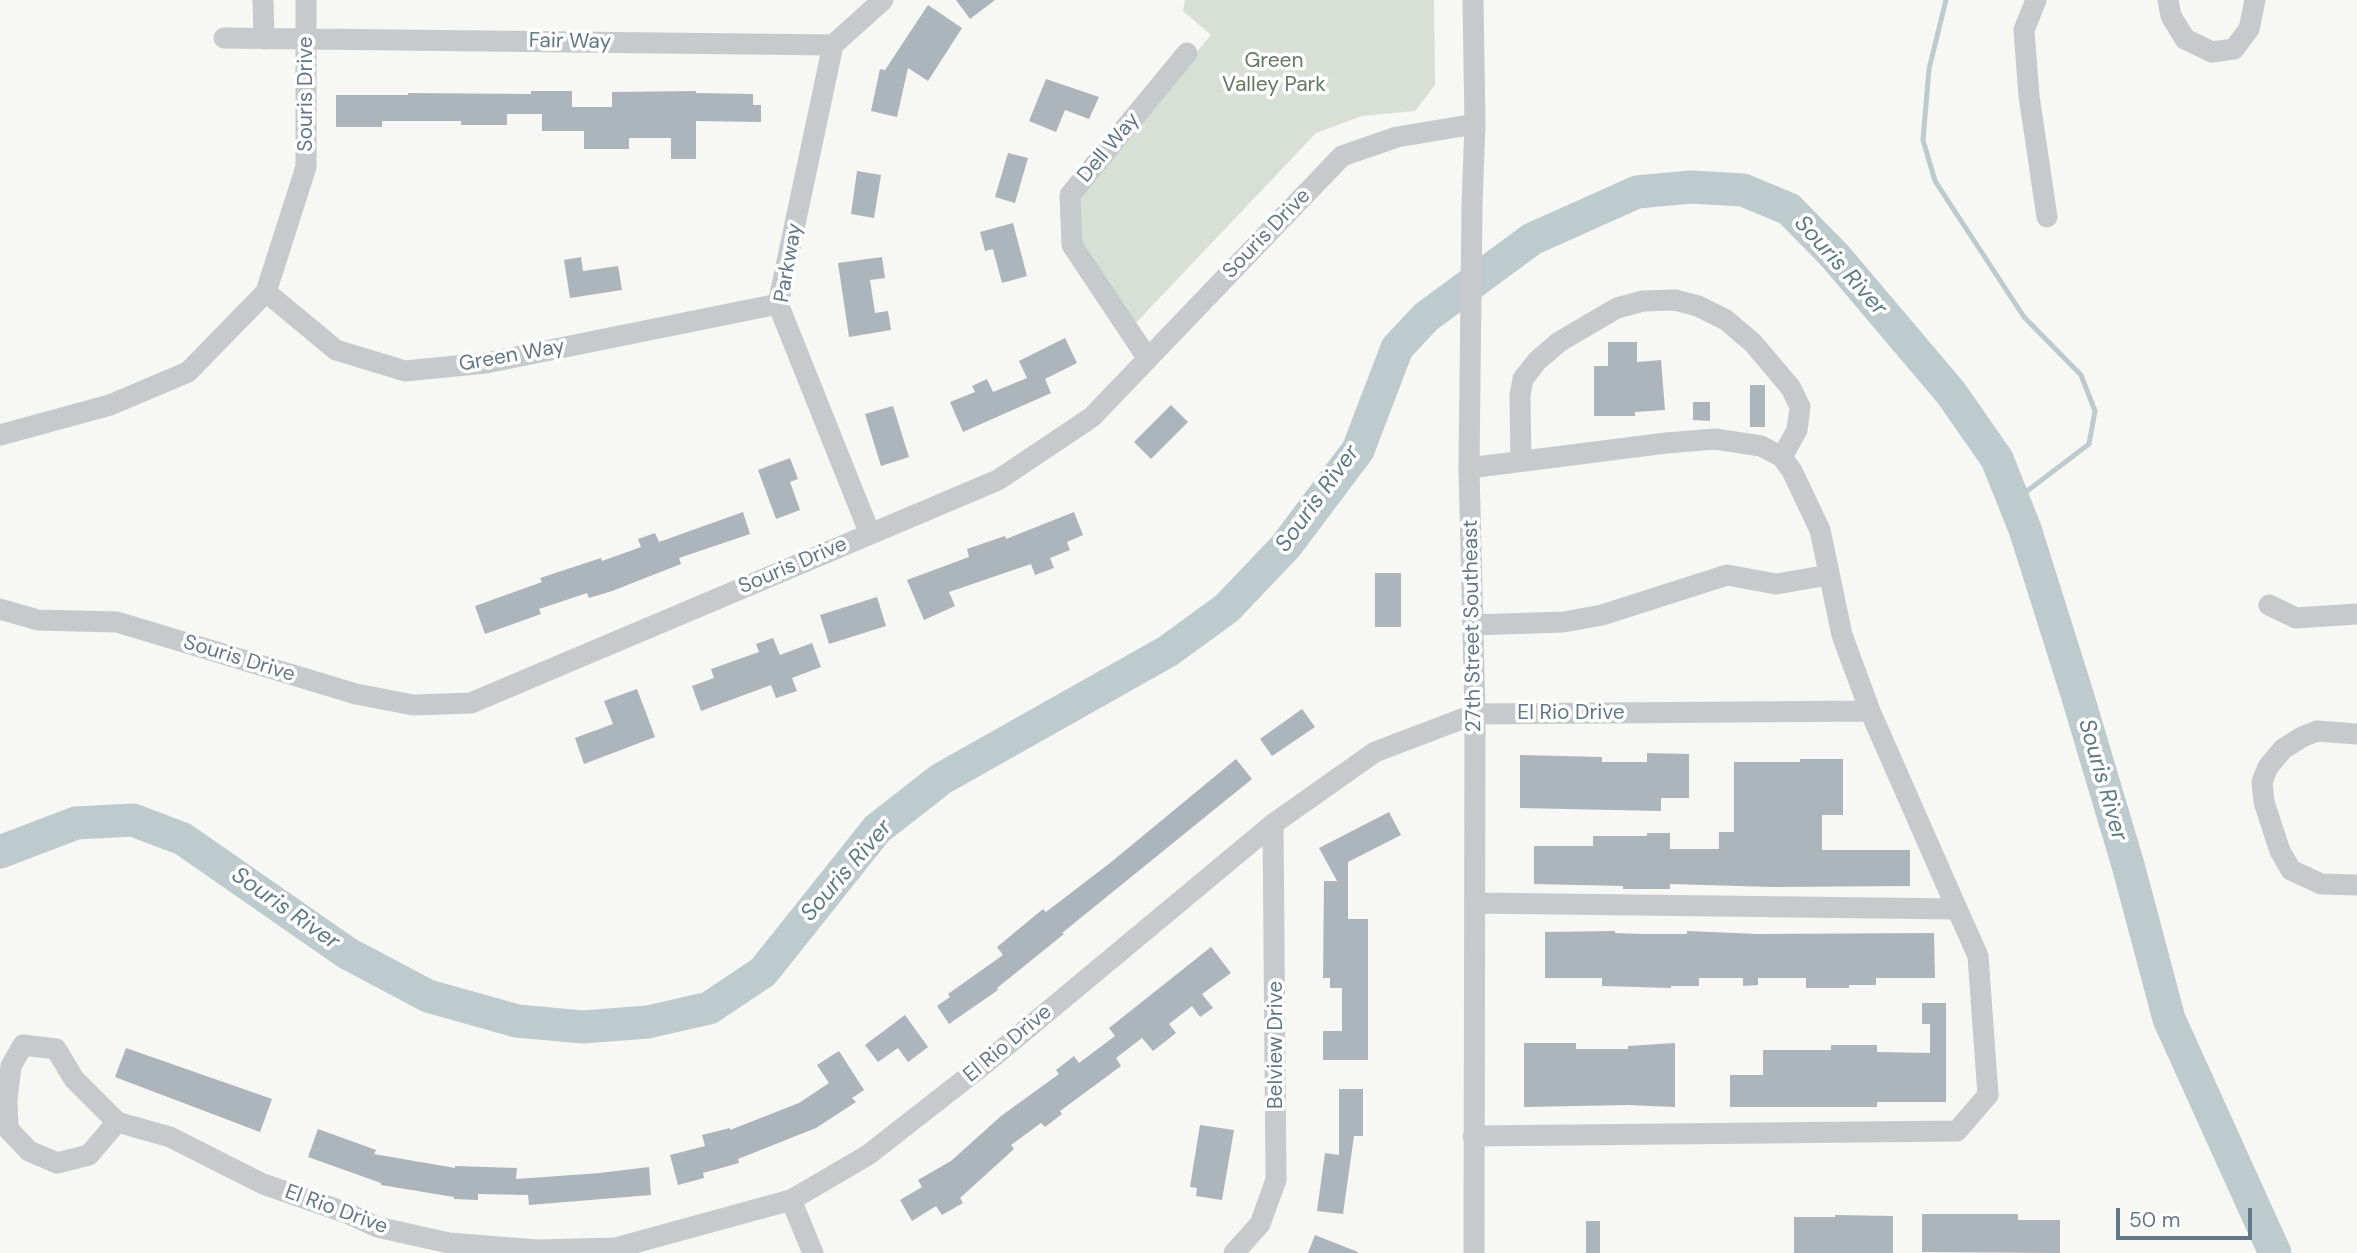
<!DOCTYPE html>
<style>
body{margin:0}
#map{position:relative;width:2357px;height:1253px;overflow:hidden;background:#f7f7f3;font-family:"DM Sans",sans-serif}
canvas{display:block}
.scale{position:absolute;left:2116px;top:1208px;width:136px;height:32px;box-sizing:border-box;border:4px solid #637887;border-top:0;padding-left:9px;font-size:21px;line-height:24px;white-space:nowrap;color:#637887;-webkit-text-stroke:5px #fff;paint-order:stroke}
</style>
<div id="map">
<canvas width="2357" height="1253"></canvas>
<div class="scale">50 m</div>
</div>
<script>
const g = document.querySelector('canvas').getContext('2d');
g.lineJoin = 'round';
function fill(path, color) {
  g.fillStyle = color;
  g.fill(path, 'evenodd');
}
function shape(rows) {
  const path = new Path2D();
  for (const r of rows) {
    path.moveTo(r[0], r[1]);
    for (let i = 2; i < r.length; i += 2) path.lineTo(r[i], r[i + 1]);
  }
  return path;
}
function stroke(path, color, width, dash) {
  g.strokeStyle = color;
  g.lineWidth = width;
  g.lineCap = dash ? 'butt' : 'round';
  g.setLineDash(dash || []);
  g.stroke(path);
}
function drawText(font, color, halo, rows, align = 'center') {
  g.font = font + ' "DM Sans",sans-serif';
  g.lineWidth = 7;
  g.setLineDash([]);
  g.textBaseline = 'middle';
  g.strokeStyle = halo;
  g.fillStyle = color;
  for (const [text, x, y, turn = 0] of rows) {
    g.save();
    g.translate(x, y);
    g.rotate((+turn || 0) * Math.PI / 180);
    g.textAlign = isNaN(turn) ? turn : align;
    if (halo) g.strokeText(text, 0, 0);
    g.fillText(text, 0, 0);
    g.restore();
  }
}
const green = shape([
 [1185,0,1434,0,1435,85,1415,111,1362,116,1316,133,1131,328,1076,247,1075,197,1211,35,1183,11]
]);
const stream = shape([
 [1946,0,1929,69,1923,140,1935,181,2024,317,2081,375,2095,411,2089,444,2014,501]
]);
const river = shape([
 [0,852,76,823,133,820,183,839,347,953,428,996,517,1021,583,1027,648,1022,709,1008,763,972,877,829,941,779,1168,651,1227,608,1286,546,1358,450,1397,348,1426,317,1532,239,1637,192,1691,187,1743,190,1789,209,1835,256,1951,393,1997,459,2025,529,2077,694,2128,865,2169,1019,2275,1253]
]);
const building = shape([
 [956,0,995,0,970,19],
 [928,5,962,28,928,81,908,68,897,117,871,111,880,69,885,70],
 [1046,79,1099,97,1089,119,1065,110,1056,132,1029,121],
 [531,91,572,91,572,107,612,107,612,92,696,91,696,93,753,94,753,105,761,105,761,122,696,121,696,159,671,159,671,138,629,138,629,149,584,149,584,131,542,131,542,114,507,114,507,125,461,125,461,121,382,121,382,127,336,127,336,95,408,95,408,93,531,94],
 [1008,153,1028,158,1015,203,995,197],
 [857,171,881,175,874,218,851,214],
 [1013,223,1027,276,1002,283,993,249,985,251,980,232],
 [581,257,583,271,618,266,622,290,570,298,564,260],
 [882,257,885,278,870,280,875,313,888,311,891,330,849,337,838,263],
 [1065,338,1077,363,1045,379,1051,393,963,432,950,402,975,392,972,386,987,379,993,392,1027,378,1019,361],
 [1608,342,1637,342,1637,362,1661,360,1665,410,1635,412,1635,416,1594,416,1594,366,1608,366],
 [1750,385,1765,385,1765,427,1750,427],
 [1693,402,1710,402,1710,421,1693,420],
 [1171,405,1188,422,1151,459,1134,442],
 [893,406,909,457,881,466,865,414],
 [790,458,798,479,790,482,800,510,776,519,758,470],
 [743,512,750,534,679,558,681,564,612,591,589,598,587,593,539,609,541,614,485,634,475,606,542,582,540,578,601,558,602,561,641,547,638,539,655,533,659,542],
 [1074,512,1083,535,1067,542,1070,550,1050,558,1054,568,1035,575,1031,564,949,592,955,606,924,620,907,580,969,557,967,549,1005,536,1006,539],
 [1375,573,1401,573,1401,627,1375,627],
 [877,597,886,626,829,644,820,615],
 [773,638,780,655,812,643,821,667,792,678,797,691,776,698,771,685,701,711,692,686,714,678,711,669,759,652,756,644],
 [637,689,655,737,584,764,575,738,613,724,604,701],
 [1302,709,1315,727,1272,756,1260,739],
 [1647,753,1689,754,1689,798,1661,798,1661,811,1520,808,1520,755,1602,757,1602,762,1647,762],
 [1236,759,1252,779,1062,933,1064,934,997,988,998,990,949,1024,937,1006,950,997,948,994,1003,955,997,947,1043,909,1046,912,1110,863],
 [1800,759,1843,759,1843,815,1822,815,1822,850,1910,850,1910,886,1773,887,1670,884,1670,889,1623,889,1623,886,1534,884,1534,846,1593,846,1593,836,1647,836,1647,833,1670,833,1670,849,1719,849,1719,832,1734,832,1734,762,1800,762],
 [1389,812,1401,835,1348,862,1348,919,1368,919,1368,1060,1323,1060,1323,1031,1342,1031,1342,988,1330,988,1330,978,1323,978,1324,881,1337,881,1319,848],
 [1615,931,1615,933,1642,934,1687,934,1687,931,1758,934,1934,933,1935,978,1876,978,1876,985,1849,985,1849,988,1806,988,1806,978,1758,978,1758,985,1743,986,1743,978,1699,978,1699,986,1671,986,1671,988,1602,986,1602,978,1545,978,1545,932],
 [1211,947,1231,973,1202,994,1213,1008,1200,1017,1192,1006,1169,1024,1176,1033,1153,1051,1142,1038,1116,1058,1121,1066,1060,1111,1062,1114,1045,1127,1041,1123,1011,1145,1014,1149,960,1198,963,1203,942,1215,936,1206,912,1221,900,1200,922,1187,918,1180,951,1161,1001,1116,1059,1074,1056,1070,1074,1056,1079,1063,1115,1036,1109,1028],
 [1922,1003,1946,1003,1946,1102,1877,1102,1877,1107,1730,1107,1730,1075,1763,1075,1763,1050,1831,1050,1831,1045,1877,1045,1877,1052,1930,1053,1930,1024,1922,1024],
 [905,1015,928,1047,908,1062,898,1048,878,1062,865,1045],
 [1524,1043,1576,1043,1576,1049,1628,1049,1628,1046,1675,1043,1675,1107,1628,1105,1524,1107],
 [126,1048,272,1099,260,1132,115,1077],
 [839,1051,864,1090,852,1098,856,1102,816,1128,738,1159,739,1163,703,1173,704,1178,678,1185,670,1155,705,1146,702,1135,730,1128,730,1130,799,1103,829,1083,817,1065],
 [1339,1089,1363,1089,1363,1136,1354,1136,1343,1214,1317,1211,1325,1153,1339,1155],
 [1200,1125,1234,1130,1222,1200,1196,1196,1197,1188,1190,1187],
 [318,1129,376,1150,374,1154,455,1168,455,1166,517,1168,516,1179,600,1173,649,1167,651,1195,529,1205,528,1195,478,1194,478,1200,454,1199,454,1197,381,1185,381,1183,308,1157],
 [1922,1214,2018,1214,2018,1220,2060,1220,2060,1253,1922,1252],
 [1835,1215,1893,1216,1893,1253,1794,1253,1794,1217,1835,1217],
 [1586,1221,1600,1221,1600,1253,1586,1253],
 [1315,1235,1358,1252,1358,1253,1308,1253]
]);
const minor = shape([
 [263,0,264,39],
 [1473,0,1475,124,1472,206,1469,468,1475,714,1474,1253],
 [2036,0,2024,30,2029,96,2047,217],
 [2168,0,2171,16,2185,39,2212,52,2234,49,2249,29,2255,0],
 [224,38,833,45],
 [266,292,336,350,405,371,486,363,778,304],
 [1148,359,1072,245,1070,195,1187,53],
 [0,435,110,405,188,372,266,292,306,167,306,0],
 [1521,461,1520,395,1523,379,1537,361,1559,342,1617,308,1643,301,1675,300,1698,306,1726,320,1753,343,1791,388,1800,407,1797,430,1782,457],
 [1469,468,1666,443,1715,439,1761,446,1782,457,1792,471,1820,530,1842,635,1870,711,1957,909],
 [870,534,778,304,833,45,883,0],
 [2269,605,2296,618,2357,614],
 [0,609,38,620,117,622,356,694,413,705,471,703,998,480,1092,417,1342,156,1397,137,1475,124],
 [1473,625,1564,622,1602,615,1727,575,1776,584,1829,575],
 [2357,734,2317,731,2302,737,2283,749,2268,767,2262,782,2264,802,2280,851,2291,870,2321,884,2357,885],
 [23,1045,56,1049,74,1079,117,1122,89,1155,57,1163,29,1151,8,1129,7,1099,11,1066,23,1045],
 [117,1122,170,1137,263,1184,347,1213,377,1227,449,1243,537,1250,616,1248,791,1200,868,1155,987,1062,1273,824,1375,752,1475,714,1870,711],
 [1473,1136,1957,1131,1988,1095,1978,956,1957,909,1475,903],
 [791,1200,813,1253],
 [1234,1253,1260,1224,1276,1180,1273,824]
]);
const streetNames = [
 ["Fair Way",570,42,1],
 ["Souris Drive",306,94,-90],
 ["Dell Way",1109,148,-50],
 ["Souris Drive",1267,234,-46],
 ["Parkway",789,263,-80],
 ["Green Way",512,356,-10],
 ["Souris Drive",793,566,-23],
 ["27th Street Southeast",1473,626,-91],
 ["Souris Drive",239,659,17],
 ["El Rio Drive",1571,713],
 ["El Rio Drive",1008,1044,-40],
 ["Belview Drive",1276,1045,-90],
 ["El Rio Drive",336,1210,20]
];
const parkNames = [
 ["Green",1274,61],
 ["Valley Park",1274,85]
];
const waterNames = [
 ["Souris River",1840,266,48],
 ["Souris River",1318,499,-54],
 ["Souris River",2102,780,74],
 ["Souris River",847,871,-49],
 ["Souris River",285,909,35]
];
fill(green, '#d8dfd4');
stroke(stream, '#bdcace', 5);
stroke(river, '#bdcace', 33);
fill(building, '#acb5bb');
stroke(minor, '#c6cacd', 21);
drawText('21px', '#637887', '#fff', streetNames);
drawText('21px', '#65785f', '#fff', parkNames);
drawText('italic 23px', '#5f7b83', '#fff', waterNames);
</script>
